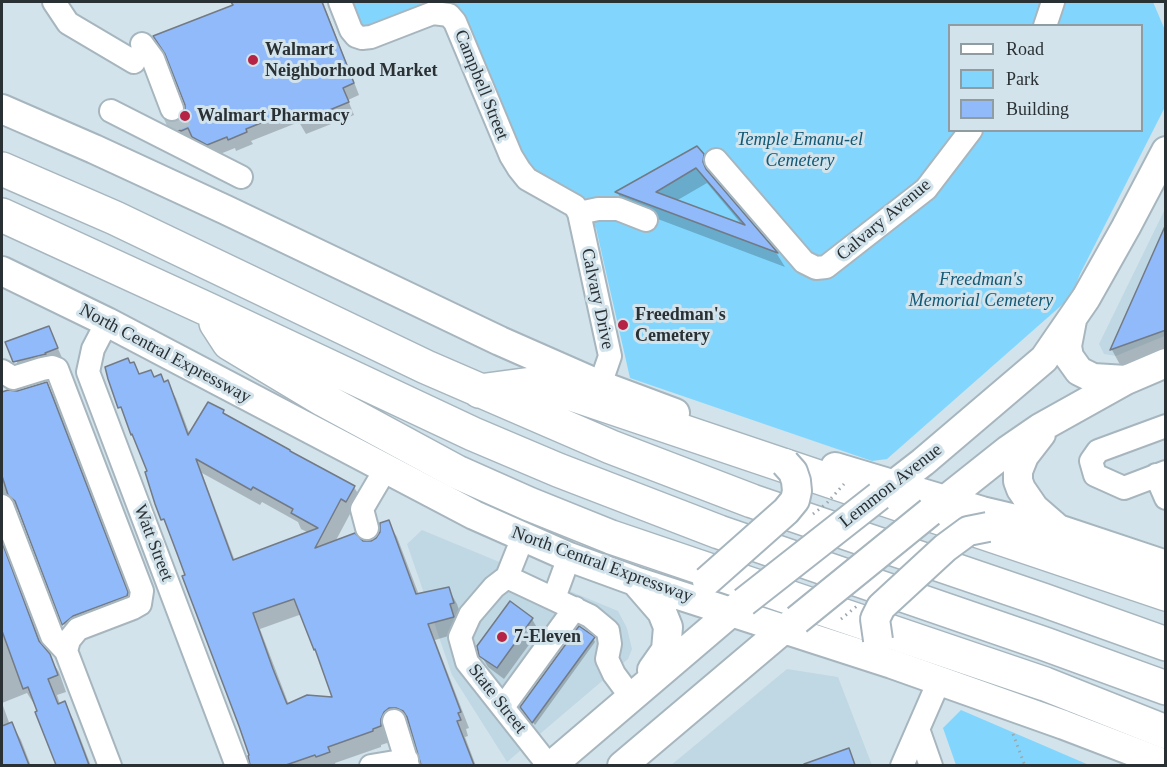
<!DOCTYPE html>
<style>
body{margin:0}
#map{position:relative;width:1167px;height:767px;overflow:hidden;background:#d3e3eb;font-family:"Times New Roman",serif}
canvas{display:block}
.frame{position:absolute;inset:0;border:3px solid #2a3134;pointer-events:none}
.legend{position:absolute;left:948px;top:24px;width:195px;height:108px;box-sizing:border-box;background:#d3e3eb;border:2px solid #8f9ca2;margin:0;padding:8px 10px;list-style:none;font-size:18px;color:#2a3134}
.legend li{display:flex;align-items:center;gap:12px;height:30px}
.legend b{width:30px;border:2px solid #8f9ca2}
</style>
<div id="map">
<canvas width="1167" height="767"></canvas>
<div class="frame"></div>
<ul class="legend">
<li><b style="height:8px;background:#fff"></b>Road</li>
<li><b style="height:16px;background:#82d6fd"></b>Park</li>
<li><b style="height:16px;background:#91bafa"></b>Building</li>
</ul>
</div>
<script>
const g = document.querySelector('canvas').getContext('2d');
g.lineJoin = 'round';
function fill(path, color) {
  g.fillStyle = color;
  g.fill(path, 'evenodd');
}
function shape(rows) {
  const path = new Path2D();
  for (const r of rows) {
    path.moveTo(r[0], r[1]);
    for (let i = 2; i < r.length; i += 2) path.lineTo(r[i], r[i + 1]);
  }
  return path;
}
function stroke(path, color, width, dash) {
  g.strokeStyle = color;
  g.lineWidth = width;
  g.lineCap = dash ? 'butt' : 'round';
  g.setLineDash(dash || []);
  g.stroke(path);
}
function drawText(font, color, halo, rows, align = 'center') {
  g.font = font + ' "Times New Roman",serif';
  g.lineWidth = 6;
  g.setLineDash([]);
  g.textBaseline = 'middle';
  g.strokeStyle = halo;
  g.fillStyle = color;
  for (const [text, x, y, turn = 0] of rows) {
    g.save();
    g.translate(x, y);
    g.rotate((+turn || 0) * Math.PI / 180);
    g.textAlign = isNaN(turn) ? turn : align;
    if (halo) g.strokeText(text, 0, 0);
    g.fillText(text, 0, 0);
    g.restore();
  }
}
const built = shape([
 [1165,209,1165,336,1116,356,1104,354,1099,344],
 [422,530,618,611,627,628,632,649,628,659,507,762,452,675,407,544],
 [787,669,838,677,872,765,670,766]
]);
const green = shape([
 [343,2,1153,2,1165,30,1165,107,1080,274,1071,297,887,459,872,461,630,378,596,228,546,183,525,168,458,15,361,31],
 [950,26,1142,26,1142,130,950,130],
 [961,710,1089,765,956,765,943,728]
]);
const shadow = shape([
 [233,2,323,2,359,95,348,100,354,115,306,134,299,122,251,141,253,144,236,151,235,148,215,156,200,149,195,140,188,142,178,137,171,125,184,118,187,112,186,104,169,58,234,5],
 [703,155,712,172,711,177,777,254,785,267,626,207,617,192],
 [707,183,743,226,676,201],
 [1166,227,1166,357,1124,372,1112,350],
 [49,328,63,360,23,374,7,343],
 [134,364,140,375,164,383,167,382,176,398,190,435,223,412,225,416,354,487,363,502,355,516,350,514,335,542,371,542,377,539,388,522,397,537,419,595,448,588,457,604,462,618,462,632,435,640,469,728,466,729,468,736,465,737,476,766,422,766,422,757,411,725,406,723,390,742,381,745,381,747,335,763,336,766,250,766,249,757,251,756,171,534,163,519,149,472,129,423,120,407,130,365],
 [202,473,260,505,262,502,298,522,301,529,309,533,235,561],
 [302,614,320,657,334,699,289,705,260,629],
 [47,383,56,400,137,610,73,640,64,624,20,511,14,508,2,513,2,394,8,392,17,392],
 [2,538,44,649,59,672,66,692,57,695,60,704,64,703,73,719,91,766,57,766,37,713,39,712,36,703,34,704,27,693,2,703,10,725,12,724,21,740,31,766,2,766],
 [510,603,532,619,539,631,504,679,488,667,481,655],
 [593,638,595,642,535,725,524,711],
 [848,749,856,766,804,766]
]);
const building = shape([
 [231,2,322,2,354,83,343,88,349,102,298,123,293,110,246,129,247,132,228,140,227,137,207,145,192,137,188,128,181,131,169,125,168,121,176,122,183,117,185,112,185,105,165,54,153,36,233,5,231,2],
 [697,146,704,154,703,162,706,169,778,253,615,192,697,146],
 [696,168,745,225,656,192,696,168],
 [1166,224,1166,330,1110,350,1166,224],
 [49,326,58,348,45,353,46,354,13,362,5,342,49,326],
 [128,358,130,363,134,362,139,374,151,370,154,377,161,374,164,382,168,380,188,435,208,402,224,410,223,413,290,450,290,451,355,486,346,502,341,499,315,548,355,533,363,541,371,541,376,538,380,532,380,523,389,520,416,594,449,587,454,603,450,604,454,617,428,624,461,712,458,713,461,720,457,721,474,765,421,765,407,717,403,711,396,708,389,708,384,712,381,719,381,726,373,729,373,731,328,747,330,752,316,757,315,755,286,765,250,765,248,756,249,755,239,726,182,576,185,575,178,556,164,519,161,520,155,504,145,472,147,471,132,434,131,435,121,407,118,408,108,379,105,367,128,358],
 [196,459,251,490,253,487,293,509,291,513,318,528,233,560,196,459],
 [294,599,314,650,315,649,332,697,307,695,287,704,273,669,253,613,294,599],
 [47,382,128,592,127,596,73,616,62,625,15,501,8,495,2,476,2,392,8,390,17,391,47,382],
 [2,542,39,641,50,654,58,675,48,679,58,704,65,701,89,765,56,765,35,712,37,711,28,687,23,689,2,631,2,542],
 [510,601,533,618,497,668,479,656,477,646,510,601],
 [579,626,595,637,532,723,520,707,579,626],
 [12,722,25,755,29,765,2,765,2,726,12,722],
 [849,748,855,765,804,765,804,764,849,748]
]);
const minorTunnel = shape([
 [172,109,181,131]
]);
const path = shape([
 [1013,734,1025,766]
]);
const minor = shape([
 [54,2,68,23,134,62],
 [340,2,351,30,356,36,362,38,371,37,433,13,449,15,455,22,511,156,519,169,527,179,575,206,579,213,610,356,600,385],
 [1045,26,1053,2],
 [142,44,153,59,172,109],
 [111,111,241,177],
 [716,160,804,262,816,268,826,267,926,189,971,130],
 [579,213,598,209,618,209,646,220],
 [107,322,93,349,88,372,237,766],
 [2,371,13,378,42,369,52,367,57,369,142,591,140,604,133,608,78,629,69,640,66,651,110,766],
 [1166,426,1098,451,1091,461,1095,475,1124,488,1166,472],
 [1156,475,1166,498],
 [2,506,52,636,66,651],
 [367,528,362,509,385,470],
 [523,537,507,577,494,587,470,615,460,637,467,662,549,766],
 [507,577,590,616,608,631,610,644,607,659,614,674,631,697],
 [554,598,569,557],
 [503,707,575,608],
 [394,721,408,766],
 [918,729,931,766],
 [371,766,407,760],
 [902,766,939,681]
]);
const major = shape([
 [2,109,94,149,226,210,500,341,600,385,675,413],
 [2,271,107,322,474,515,569,557,635,581,892,664,1064,725,1166,764],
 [1072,320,1067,346,1069,357,1079,371,1093,378,1126,380],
 [1041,434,1024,456,1018,471,1018,481,1021,489,1034,508,1057,528],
 [835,467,982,511,1058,529,1166,565],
 [883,493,923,462,1044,359,1086,298,1126,227,1166,151],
 [935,508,1008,450,1040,428,1126,380,1166,363],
 [636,582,662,612,668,627,666,650,652,670],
 [551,766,742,603],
 [622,766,784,629,797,620]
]);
const highway = shape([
 [2,169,115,218,426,367,611,447,752,501,1043,600,1166,644],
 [2,215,207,309,473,434,558,470,719,532,1045,644,1166,688],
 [216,323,229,343,324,400,457,472,529,504,611,537,1045,684,1166,732],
 [479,391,539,383,1166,594]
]);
const pathBridge = shape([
 [813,514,826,504,844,484],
 [841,619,857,606]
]);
const majorBridge = shape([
 [707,581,786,511,795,500,797,491,796,481,793,472,785,463],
 [744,602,879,496],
 [797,620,930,512],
 [878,640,875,619,881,607,945,548,968,531,988,527]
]);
const markers = [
 [253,60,6,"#b62445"],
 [185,116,6,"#b62445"],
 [623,325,6,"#b62445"],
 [502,637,6,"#b62445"]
];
const poiNames = [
 ["Walmart",265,50],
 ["Neighborhood Market",265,71],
 ["Walmart Pharmacy",197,116],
 ["Freedman's",635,315],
 ["Cemetery",635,336],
 ["7-Eleven",514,637]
];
const streetNames = [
 ["Campbell Street",481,85,68],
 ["Calvary Avenue",884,220,-40],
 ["Calvary Drive",597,299,78],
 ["North Central Expressway",165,354,28],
 ["Lemmon Avenue",891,486,-38],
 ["Watt Street",153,543,69],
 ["North Central Expressway",602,565,20],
 ["State Street",497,699,52]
];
const parkNames = [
 ["Temple Emanu-el",800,140],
 ["Cemetery",800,161],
 ["Freedman's",981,280],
 ["Memorial Cemetery",981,301]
];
fill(built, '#c0d8e3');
fill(green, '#82d6fd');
fill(shadow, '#0003');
fill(building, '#91bafa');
stroke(building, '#727a86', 1.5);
stroke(minorTunnel, '#b1bfc6', 22, [22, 11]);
stroke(minor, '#a7b6be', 26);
stroke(major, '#a7b6be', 32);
stroke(highway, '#a7b6be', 36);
stroke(path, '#9aa7ae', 3, [1.5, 4.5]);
stroke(minor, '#fff', 22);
stroke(major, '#fff', 28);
stroke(highway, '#fff', 33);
stroke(majorBridge, '#a7b6be', 32, []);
stroke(pathBridge, '#9aa7ae', 3, [1.5, 4.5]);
stroke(majorBridge, '#fff', 28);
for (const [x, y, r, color] of markers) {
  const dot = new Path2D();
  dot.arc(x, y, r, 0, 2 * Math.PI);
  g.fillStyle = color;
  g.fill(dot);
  stroke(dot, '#d3e3eb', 2);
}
drawText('bold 18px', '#2a3134', '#d3e3eb', poiNames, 'left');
drawText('18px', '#2a3134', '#d3e3eb', streetNames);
drawText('italic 18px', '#135874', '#d3e3eb', parkNames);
</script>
